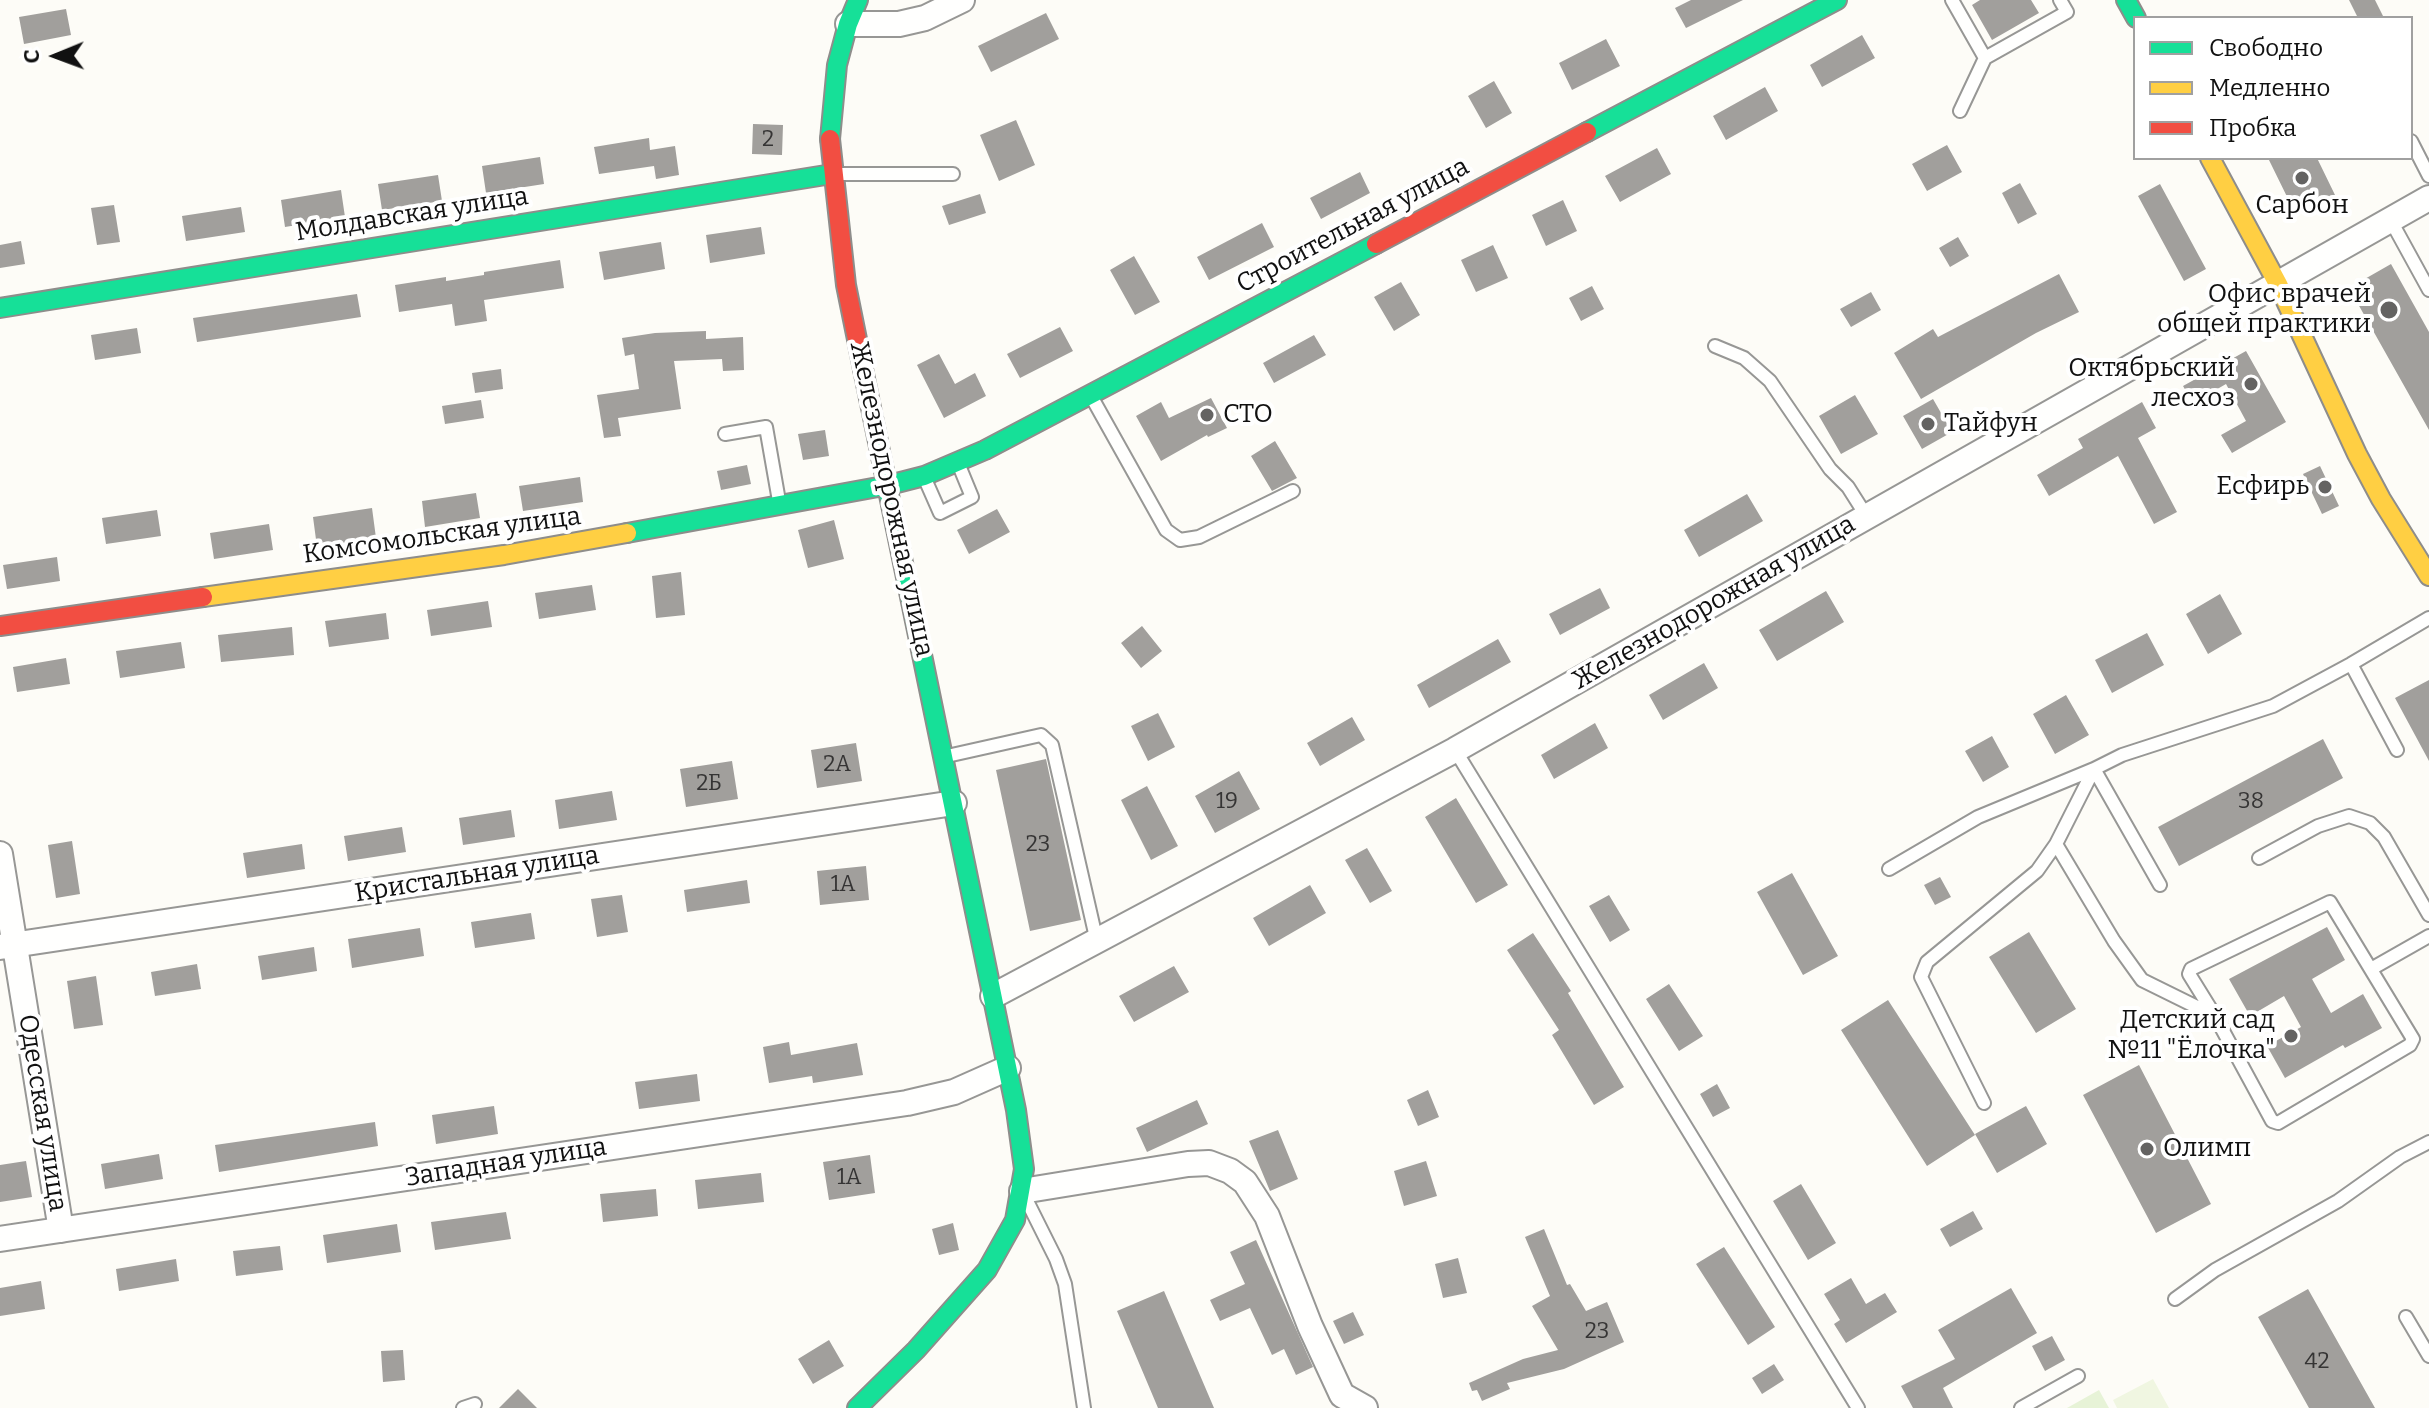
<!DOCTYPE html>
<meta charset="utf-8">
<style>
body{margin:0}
#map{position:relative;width:2429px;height:1408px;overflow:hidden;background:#fdfcf7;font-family:Bitter,serif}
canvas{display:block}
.legend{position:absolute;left:2133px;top:16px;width:280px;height:144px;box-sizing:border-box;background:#fff;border:2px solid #a0a0a0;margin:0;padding:10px 14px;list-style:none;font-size:24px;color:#111}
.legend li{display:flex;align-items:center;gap:16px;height:40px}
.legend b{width:40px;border:2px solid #a0a0a0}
.north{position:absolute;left:16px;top:16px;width:80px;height:80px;-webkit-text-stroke:6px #fff;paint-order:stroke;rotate:269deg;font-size:22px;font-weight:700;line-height:32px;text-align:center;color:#111}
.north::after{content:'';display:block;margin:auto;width:28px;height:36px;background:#111;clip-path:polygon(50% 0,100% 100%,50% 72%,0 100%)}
</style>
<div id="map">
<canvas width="2429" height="1408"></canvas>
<ul class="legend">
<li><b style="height:10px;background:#16e098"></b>Свободно</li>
<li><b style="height:10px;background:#ffcf43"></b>Медленно</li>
<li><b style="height:10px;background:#f24e42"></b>Пробка</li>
</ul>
<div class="north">С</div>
</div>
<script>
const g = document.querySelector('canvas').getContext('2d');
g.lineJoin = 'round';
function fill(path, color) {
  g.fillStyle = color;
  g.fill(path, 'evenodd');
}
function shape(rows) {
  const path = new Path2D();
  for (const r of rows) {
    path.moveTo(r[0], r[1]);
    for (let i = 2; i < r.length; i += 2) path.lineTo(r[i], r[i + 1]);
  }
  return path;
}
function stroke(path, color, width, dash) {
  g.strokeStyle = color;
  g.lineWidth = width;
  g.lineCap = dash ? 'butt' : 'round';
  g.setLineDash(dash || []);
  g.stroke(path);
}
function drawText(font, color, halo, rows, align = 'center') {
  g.font = font + ' Bitter,serif';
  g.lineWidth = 8;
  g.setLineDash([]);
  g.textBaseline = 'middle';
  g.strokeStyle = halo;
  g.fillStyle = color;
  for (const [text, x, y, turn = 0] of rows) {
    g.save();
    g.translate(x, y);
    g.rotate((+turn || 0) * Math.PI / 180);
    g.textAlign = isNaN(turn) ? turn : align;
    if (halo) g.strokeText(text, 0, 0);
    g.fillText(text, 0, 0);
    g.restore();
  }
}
const green = shape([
 [2099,1390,2109,1408,2067,1408]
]);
const pitch = shape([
 [2153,1379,2169,1408,2117,1408,2113,1400]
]);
const building = shape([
 [1691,0,1743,0,1686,28,1675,8],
 [1980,0,2031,0,2039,13,1992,40,1972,5],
 [2349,0,2375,0,2384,18,2358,18],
 [66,9,71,35,24,44,19,17],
 [1046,13,1059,39,991,72,978,46],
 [1862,35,1875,58,1822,87,1810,65],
 [1606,39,1620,66,1572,90,1559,63],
 [1494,81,1512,113,1486,128,1468,96],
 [1765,87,1778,111,1726,140,1713,116],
 [1016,120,1035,165,999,181,980,135],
 [753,124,783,125,782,155,752,154],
 [649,138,650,150,675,146,679,175,656,179,654,166,599,174,594,147],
 [1947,145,1962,172,1927,191,1912,164],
 [1657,148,1671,174,1620,202,1605,176],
 [540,157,544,184,486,193,482,166],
 [2268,158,2317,158,2335,195,2296,215],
 [1360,172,1370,193,1321,219,1310,198],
 [438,175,442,201,382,210,378,184],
 [2020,183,2037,214,2018,224,2002,193],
 [2160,184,2206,269,2184,281,2138,196],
 [341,190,345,217,285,227,281,200],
 [980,194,986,213,949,225,942,206],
 [1563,200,1577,231,1546,246,1532,215],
 [114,205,120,242,97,245,91,208],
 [241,207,245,232,186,241,182,216],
 [1262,223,1274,247,1209,280,1197,257],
 [761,227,765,254,710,263,706,235],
 [1958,237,1969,256,1950,267,1939,248],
 [21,241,25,264,0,268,0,245],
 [661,242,665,269,604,280,599,252],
 [1493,245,1508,278,1476,292,1461,260],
 [1134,256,1160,302,1135,315,1110,270],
 [560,260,564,288,484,300,487,321,455,326,452,304,399,312,395,285,446,277,446,281,484,275,484,272],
 [2391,264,2429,332,2429,430,2349,288],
 [2059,274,2079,312,2036,333,1921,399,1894,353,1933,329,1938,337],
 [1401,282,1420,315,1394,331,1374,297],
 [1592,286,1604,309,1581,321,1569,298],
 [1871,292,1881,310,1851,327,1840,309],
 [357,294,361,317,197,342,193,318],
 [1060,327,1073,351,1020,378,1007,354],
 [137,328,141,353,95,360,91,335],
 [706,331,706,339,743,337,744,370,723,371,722,359,674,361,681,409,618,418,621,436,604,438,597,395,639,389,634,354,625,356,622,338,655,333],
 [1314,335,1326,355,1274,383,1263,363],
 [2246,351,2286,422,2232,453,2221,435,2246,421,2226,384,2193,403,2183,386],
 [939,354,955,384,975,373,986,396,944,418,917,365],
 [501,369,503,389,475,393,472,373],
 [1855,395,1878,434,1841,454,1819,416],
 [1211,398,1227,428,1208,437,1207,435,1161,461,1136,416,1161,402,1169,418],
 [1933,399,1952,432,1922,449,1903,416],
 [481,400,484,418,445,424,442,406],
 [2142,402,2156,428,2138,438,2177,512,2154,524,2118,456,2049,496,2037,475,2083,448,2078,439],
 [825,430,829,456,803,460,798,434],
 [1275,441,1297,478,1272,491,1251,456],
 [747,465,751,484,721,490,717,471],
 [2320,466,2339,506,2322,514,2303,474],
 [580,477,583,502,523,511,519,486],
 [476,493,480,518,425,527,422,501],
 [1747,494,1763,521,1699,557,1684,530],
 [372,508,376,538,317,547,313,517],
 [997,509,1010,532,969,554,957,530],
 [157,510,161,536,106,544,102,518],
 [834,520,844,559,808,568,798,530],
 [269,524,273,550,214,559,210,533],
 [57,557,60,581,7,589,3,565],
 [681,572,685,615,656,618,652,576],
 [592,585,596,610,539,619,535,593],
 [1600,588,1610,608,1560,635,1549,614],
 [1826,591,1844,622,1777,661,1759,630],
 [2220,594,2242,634,2208,654,2186,614],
 [488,601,492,627,431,636,427,610],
 [386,613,389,639,329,647,325,621],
 [1142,626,1162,651,1141,668,1121,643],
 [292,627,294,655,221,662,218,635],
 [2147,633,2164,665,2112,693,2095,660],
 [1498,639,1511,662,1429,708,1417,685],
 [181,642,185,668,120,678,116,651],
 [66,658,70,684,17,692,13,667],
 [1704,663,1718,688,1663,720,1649,695],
 [2429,680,2429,761,2395,698],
 [2066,695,2089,735,2055,754,2033,714],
 [1158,713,1175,747,1148,761,1131,726],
 [1352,717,1365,740,1320,766,1307,743],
 [1595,723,1608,748,1554,779,1541,755],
 [1992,736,2009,767,1983,782,1965,751],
 [2323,739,2343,778,2179,866,2158,827],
 [856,743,862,781,817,788,811,750],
 [1046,759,1081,920,1030,931,996,770],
 [732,761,738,799,686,807,680,769],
 [1239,771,1260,809,1215,833,1195,796],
 [1147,786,1178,846,1151,860,1121,800],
 [612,791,617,820,559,829,555,800],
 [1456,798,1508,885,1476,903,1425,817],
 [511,810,515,837,463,845,459,818],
 [402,827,406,852,348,861,344,836],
 [72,841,80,894,56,898,48,845],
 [302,844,305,869,247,878,243,853],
 [1367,848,1392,891,1370,903,1345,860],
 [866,866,869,900,820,905,817,871],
 [1792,873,1838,956,1803,975,1757,892],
 [1940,877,1951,897,1935,905,1924,885],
 [747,880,750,903,687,912,684,890],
 [1310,885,1326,913,1269,946,1253,918],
 [622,895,628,932,597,937,591,899],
 [1609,895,1630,930,1610,942,1589,906],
 [531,913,535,939,475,948,471,922],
 [2327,927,2345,960,2312,979,2331,1013,2363,994,2382,1028,2345,1048,2343,1045,2285,1078,2267,1046,2301,1027,2284,996,2250,1016,2229,979],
 [420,928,424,956,352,968,348,939],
 [2029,932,2076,1009,2036,1033,1989,957],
 [1533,933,1571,991,1568,993,1624,1087,1594,1105,1552,1035,1559,1030,1507,950],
 [314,947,317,971,262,980,258,956],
 [197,964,201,989,155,996,151,972],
 [1174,966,1189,992,1134,1022,1119,996],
 [96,976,103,1025,74,1029,67,981],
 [1669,984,1703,1036,1679,1051,1646,999],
 [1888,1000,1975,1135,1927,1166,1841,1030],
 [789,1042,791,1055,857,1043,863,1075,813,1083,812,1076,769,1083,763,1047],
 [2139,1065,2211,1204,2156,1233,2083,1095],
 [697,1074,700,1101,639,1109,635,1082],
 [1717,1084,1730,1108,1713,1117,1700,1094],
 [1428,1090,1439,1117,1418,1126,1407,1100],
 [1197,1100,1208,1124,1147,1152,1136,1128],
 [494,1106,498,1134,436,1144,432,1115],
 [2026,1106,2047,1144,1997,1173,1975,1134],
 [375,1122,378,1146,219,1172,215,1145],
 [1278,1130,1298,1179,1270,1191,1249,1141],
 [159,1154,163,1179,105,1189,101,1164],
 [870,1155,875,1193,829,1200,823,1162],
 [26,1161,32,1197,0,1202,0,1165],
 [1426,1161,1437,1196,1404,1206,1394,1171],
 [761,1173,764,1202,698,1209,695,1180],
 [1801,1184,1836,1243,1808,1260,1773,1201],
 [656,1189,658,1216,603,1222,600,1194],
 [1973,1211,1983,1229,1950,1247,1940,1229],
 [506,1212,511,1239,435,1250,431,1222],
 [953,1223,959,1250,939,1255,932,1229],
 [397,1224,401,1252,327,1263,323,1235],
 [1544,1229,1567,1285,1570,1284,1586,1311,1607,1302,1624,1342,1564,1369,1507,1383,1510,1389,1482,1401,1477,1390,1472,1391,1469,1383,1523,1359,1558,1350,1532,1306,1550,1296,1525,1237],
 [1256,1240,1313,1367,1296,1375,1284,1349,1272,1355,1250,1308,1220,1321,1210,1300,1245,1284,1230,1252],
 [280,1246,283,1270,236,1276,233,1251],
 [1724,1247,1775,1327,1748,1345,1696,1264],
 [1458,1258,1467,1293,1443,1298,1435,1264],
 [176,1259,179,1281,119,1291,116,1269],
 [1851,1278,1866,1304,1885,1293,1897,1312,1846,1343,1834,1324,1840,1320,1824,1294],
 [41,1281,45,1309,0,1316,0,1288],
 [2011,1288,2037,1333,1943,1388,1953,1408,1913,1408,1901,1386,1955,1359,1938,1330],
 [2308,1289,2375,1408,2309,1408,2258,1317],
 [1164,1291,1214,1408,1158,1408,1117,1311],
 [1353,1312,1364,1335,1344,1344,1333,1321],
 [2052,1336,2065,1360,2045,1371,2032,1346],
 [829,1340,844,1366,813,1384,798,1359],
 [403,1350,405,1380,383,1382,381,1351],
 [1774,1364,1784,1380,1762,1394,1752,1378],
 [518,1389,537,1408,499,1408]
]);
const lane = shape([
 [1952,0,1985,58,2067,12,2060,0],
 [1960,111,1985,58],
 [2411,141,2429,176],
 [836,174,953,174],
 [2390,219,2429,290],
 [1715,346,1744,358,1770,381,1830,469,1848,487,1867,517],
 [1091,396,1166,530,1180,540,1199,537,1293,491],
 [725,434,766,427,779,501],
 [925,479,940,513,972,497,958,463],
 [2351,664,2397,750],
 [1455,750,1858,1408],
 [947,756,1041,735,1052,745,1097,942],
 [2056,844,2114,941,2142,980,2215,1016,2272,1121,2278,1123,2410,1045,2413,1039,2330,902,2191,969,2189,974,2215,1016],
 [2259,858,2318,826,2349,816,2370,823,2384,837,2429,915],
 [1889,869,1978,817,2094,769,2160,885],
 [2371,969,2429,936],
 [1984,1103,1921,977,1927,962,2037,871,2056,844,2094,769,2122,755,2273,706,2351,664,2429,618],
 [1027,1201,1056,1259,1065,1284,1084,1408],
 [2175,1299,2215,1270,2338,1201,2400,1157,2429,1142],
 [2406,1317,2429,1356],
 [463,1408,475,1404],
 [2021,1408,2078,1376]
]);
const street = shape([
 [848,24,899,24,925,18,962,0],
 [0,854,61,1230],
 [0,947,954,803],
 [993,996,1455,750,2429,198],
 [1022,1191,1188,1164,1209,1163,1230,1171,1245,1182,1267,1216,1310,1326,1342,1395,1365,1408],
 [0,1239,907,1103,954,1092,1008,1068]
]);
const fast = shape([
 [2126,0,2136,18],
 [1587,132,1837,0],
 [830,139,837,65,848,24,858,0],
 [0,308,832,174],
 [627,533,889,485,924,476,985,450,1376,244],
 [857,1408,916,1350,987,1270,1015,1220,1024,1169,1016,1110,864,374]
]);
const slow = shape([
 [2210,158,2278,284,2357,454,2381,499,2429,576],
 [203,597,504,555,627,533]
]);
const jam = shape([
 [830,139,846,285,864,374],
 [1376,244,1587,132],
 [0,626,203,597]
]);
const markers = [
 [2302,178,8,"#646362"],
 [2389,310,10,"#646362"],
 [2251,384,8,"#646362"],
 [1207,415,8,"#646362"],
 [1928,424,8,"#646362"],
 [2325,487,8,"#646362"],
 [2291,1036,8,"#646362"],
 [2147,1149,8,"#646362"]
];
const numberNames = [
 ["2",768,140],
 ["2А",837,765],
 ["2Б",709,784],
 ["19",1227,802],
 ["38",2251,802],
 ["23",1038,845],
 ["1А",843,885],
 ["1А",849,1178],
 ["23",1597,1332],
 ["42",2317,1362]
];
const poiNames = [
 ["Сарбон",2302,206,"center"],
 ["Офис врачей",2371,295],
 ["общей практики",2371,325],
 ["Октябрьский",2235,369],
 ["лесхоз",2235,399],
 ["СТО",1223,415,"left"],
 ["Тайфун",1944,424,"left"],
 ["Есфирь",2309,487],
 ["Детский сад",2275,1021],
 ["№11 \"Ёлочка\"",2275,1051],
 ["Олимп",2163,1149,"left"]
];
const streetNames = [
 ["Молдавская улица",412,215,-9],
 ["Строительная улица",1353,226,-28],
 ["Железнодорожная улица",891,499,78],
 ["Комсомольская улица",442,536,-8],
 ["Железнодорожная улица",1714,603,-30],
 ["Кристальная улица",477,875,-9],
 ["Одесская улица",42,1113,81],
 ["Западная улица",506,1163,-9]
];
fill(green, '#e7f3d7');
fill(pitch, '#f0f6e1');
fill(building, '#a19f9c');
stroke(lane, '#979795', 16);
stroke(street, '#979795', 28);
stroke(fast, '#8e8d8b', 22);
stroke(slow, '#8e8d8b', 22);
stroke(jam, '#8e8d8b', 22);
stroke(lane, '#fffffe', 12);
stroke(street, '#fffffe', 24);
stroke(fast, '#16e098', 18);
stroke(slow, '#ffcf43', 18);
stroke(jam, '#f24e42', 18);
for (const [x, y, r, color] of markers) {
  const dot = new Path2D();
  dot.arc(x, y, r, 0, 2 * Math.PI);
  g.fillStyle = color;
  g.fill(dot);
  stroke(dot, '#fff', 3);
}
drawText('22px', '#353434', null, numberNames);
drawText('26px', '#111', '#fff', poiNames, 'right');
drawText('26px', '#111', '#fff', streetNames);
</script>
